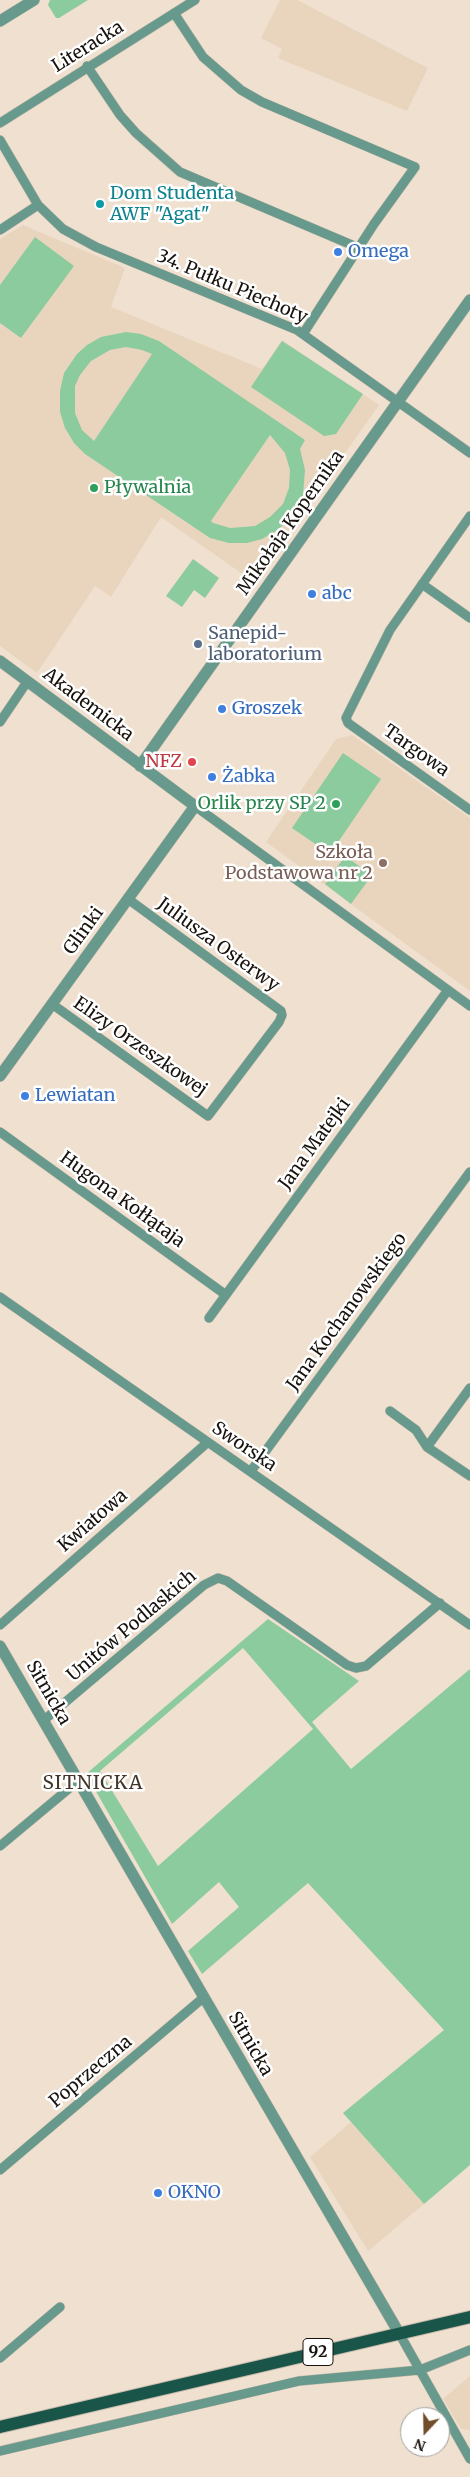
<!DOCTYPE html>
<meta charset="utf-8">
<style>
body{margin:0}
#map{position:relative;width:470px;height:2477px;overflow:hidden;background:#efe0cf;font-family:Merriweather,serif}
canvas{display:block}
.north{position:absolute;left:400px;top:2407px;width:50px;height:50px;box-sizing:border-box;background:#fff;border:1px solid #a3a09e;border-radius:50%;rotate:201deg;font-size:14px;font-weight:700;line-height:20px;text-align:center;color:#18120d}
.north::after{content:'';display:block;margin:auto;width:18px;height:22px;background:#724d29;clip-path:polygon(50% 0,100% 100%,50% 72%,0 100%)}
</style>
<div id="map">
<canvas width="470" height="2477"></canvas>
<div class="north">N</div>
</div>
<script>
const g = document.querySelector('canvas').getContext('2d');
g.lineJoin = 'round';
function fill(path, color) {
  g.fillStyle = color;
  g.fill(path, 'evenodd');
}
function shape(rows) {
  const path = new Path2D();
  for (const r of rows) {
    path.moveTo(r[0], r[1]);
    for (let i = 2; i < r.length; i += 2) path.lineTo(r[i], r[i + 1]);
  }
  return path;
}
function stroke(path, color, width, dash) {
  g.strokeStyle = color;
  g.lineWidth = width;
  g.lineCap = dash ? 'butt' : 'round';
  g.setLineDash(dash || []);
  g.stroke(path);
}
function drawText(font, color, halo, rows, align = 'center') {
  g.font = font + ' Merriweather,serif';
  g.lineWidth = 5;
  g.setLineDash([]);
  g.textBaseline = 'middle';
  g.strokeStyle = halo;
  g.fillStyle = color;
  for (const [text, x, y, turn = 0] of rows) {
    g.save();
    g.translate(x, y);
    g.rotate((+turn || 0) * Math.PI / 180);
    g.textAlign = isNaN(turn) ? turn : align;
    if (halo) g.strokeText(text, 0, 0);
    g.fillText(text, 0, 0);
    g.restore();
  }
}
const built = shape([
 [280,0,297,0,428,68,407,111,278,58,282,49,261,38],
 [23,225,125,268,111,307,262,369,282,340,379,405,254,582,161,517,111,597,95,586,37,673,0,646,0,239],
 [352,735,470,818,470,991,266,842,336,739],
 [351,2122,424,2204,368,2251,310,2157],
 [470,2376,470,2430,461,2429,443,2399]
]);
const green = shape([
 [50,0,88,0,59,18,56,18,48,5],
 [35,237,74,266,21,338,0,323,0,285],
 [126,332,141,334,159,341,305,440,300,449,305,470,303,495,290,519,276,531,262,539,247,543,229,543,210,538,85,454,74,443,65,428,60,412,60,391,64,373,77,354,87,345,101,337],
 [126,347,142,350,152,354,94,441,82,430,75,413,75,386,80,375,91,361,110,350],
 [270,435,285,453,290,470,289,488,283,504,270,517,255,526,230,528,213,523,211,521],
 [282,341,363,394,336,434,324,436,251,387],
 [193,559,219,578,205,598,194,590,182,607,166,596],
 [343,753,381,779,330,854,292,828],
 [345,856,372,875,351,904,325,884],
 [268,1619,359,1681,312,1722,351,1769,470,1669,470,2165,424,2204,343,2113,444,2030,308,1883,202,1974,188,1951,239,1907,219,1882,172,1924,86,1774],
 [243,1648,313,1729,158,1866,100,1771]
]);
const minor = shape([
 [174,13,203,57,241,90,262,102,415,167,374,224,303,334],
 [87,66,120,115,136,133,180,172,359,248],
 [0,123,195,0],
 [0,140,38,205,63,229,96,247,297,330,470,453],
 [0,230,38,205],
 [470,516,390,630,346,718,348,723,470,810],
 [422,584,470,618],
 [0,722,27,682],
 [195,806,470,1006],
 [52,1004,208,1116,279,1022,282,1015,281,1011,128,899],
 [0,1132,226,1295],
 [0,1297,470,1625],
 [209,1318,448,990],
 [390,1411,416,1430,427,1447,470,1476],
 [427,1447,470,1388],
 [251,1471,470,1172],
 [0,1625,208,1442],
 [43,1721,204,1585,218,1578,227,1581,347,1665,356,1668,366,1666,440,1603],
 [0,1846,78,1781],
 [0,2170,203,1998],
 [399,2333,470,2459],
 [0,2358,60,2307],
 [0,2451,299,2381,420,2370,470,2350]
]);
const tertiary = shape([
 [0,21,34,0],
 [0,661,195,806,0,1076],
 [140,766,470,300],
 [0,1646,399,2333]
]);
const primary = shape([
 [0,2427,470,2317]
]);
const markers = [
 [100,204,5,"#0f9aa8"],
 [338,252,5,"#3f7fe0"],
 [94,488,5,"#2e9e5b"],
 [312,594,5,"#3f7fe0"],
 [198,644,5,"#5c6f8a"],
 [222,709,5,"#3f7fe0"],
 [192,762,5,"#e0444e"],
 [212,777,5,"#3f7fe0"],
 [336,804,5,"#2e9e5b"],
 [383,863,5,"#8d6e63"],
 [25,1096,5,"#3f7fe0"],
 [158,2193,5,"#3f7fe0"]
];
const shields = [
 [318,2352,30]
];
const shieldNames = [
 ["92",318,2352]
];
const streetNames = [
 ["Literacka",88,47,-32],
 ["34. Pułku Piechoty",232,287,23],
 ["Mikołaja Kopernika",291,523,-55],
 ["Akademicka",88,705,37],
 ["Targowa",416,751,35],
 ["Glinki",84,931,-54],
 ["Juliusza Osterwy",218,945,36],
 ["Elizy Orzeszkowej",140,1047,35],
 ["Jana Matejki",315,1144,-54],
 ["Hugona Kołłątaja",122,1200,36],
 ["Jana Kochanowskiego",347,1312,-54],
 ["Sworska",244,1447,34],
 ["Kwiatowa",93,1521,-41],
 ["Unitów Podlaskich",132,1626,-40],
 ["Sitnicka",48,1693,60],
 ["Sitnicka",250,2044,60],
 ["Poprzeczna",91,2072,-40]
];
const cultureNames = [
 ["Dom Studenta",110,194],
 ["AWF \"Agat\"",110,215]
];
const shopNames = [
 ["Omega",348,252],
 ["abc",322,594],
 ["Groszek",232,709],
 ["Żabka",222,777],
 ["Lewiatan",35,1096],
 ["OKNO",168,2193]
];
const leisureNames = [
 ["Pływalnia",104,488],
 ["Orlik przy SP 2",326,804,"right"]
];
const serviceNames = [
 ["Sanepid-",208,634],
 ["laboratorium",208,655]
];
const healthNames = [
 ["NFZ",182,762]
];
const educationNames = [
 ["Szkoła",373,853],
 ["Podstawowa nr 2",373,874]
];
const neighbourhoodNames = [
 ["SITNICKA",93,1784]
];
fill(built, '#e9d5be');
fill(green, '#8ccb9e');
stroke(minor, '#c8bbac', 10);
stroke(tertiary, '#c8bbac', 12);
stroke(primary, '#c8bbac', 14);
stroke(minor, '#68998d', 9);
stroke(tertiary, '#68998d', 11);
stroke(primary, '#195549', 12);
for (const [x, y, r, color] of markers) {
  const dot = new Path2D();
  dot.arc(x, y, r, 0, 2 * Math.PI);
  g.fillStyle = color;
  g.fill(dot);
  stroke(dot, '#fff', 2);
}
for (const [x, y, w] of shields) {
  const box = new Path2D();
  box.roundRect(x - w / 2, y - 13.5, w, 27, 4);
  g.fillStyle = '#fff';
  g.fill(box);
  stroke(box, '#18120d', 1);
}
drawText('bold 16px', '#18120d', null, shieldNames);
drawText('18px', '#18120d', '#fff', streetNames);
drawText('18px', '#0d838f', '#fff', cultureNames, 'left');
drawText('18px', '#366cbe', '#fff', shopNames, 'left');
drawText('18px', '#27864d', '#fff', leisureNames, 'left');
drawText('18px', '#4e5e75', '#fff', serviceNames, 'left');
drawText('18px', '#be3a42', '#fff', healthNames, 'right');
drawText('18px', '#785e54', '#fff', educationNames, 'right');
g.letterSpacing = '1px';
drawText('19px', '#423628', '#fff', neighbourhoodNames);
g.letterSpacing = '0px';
</script>
